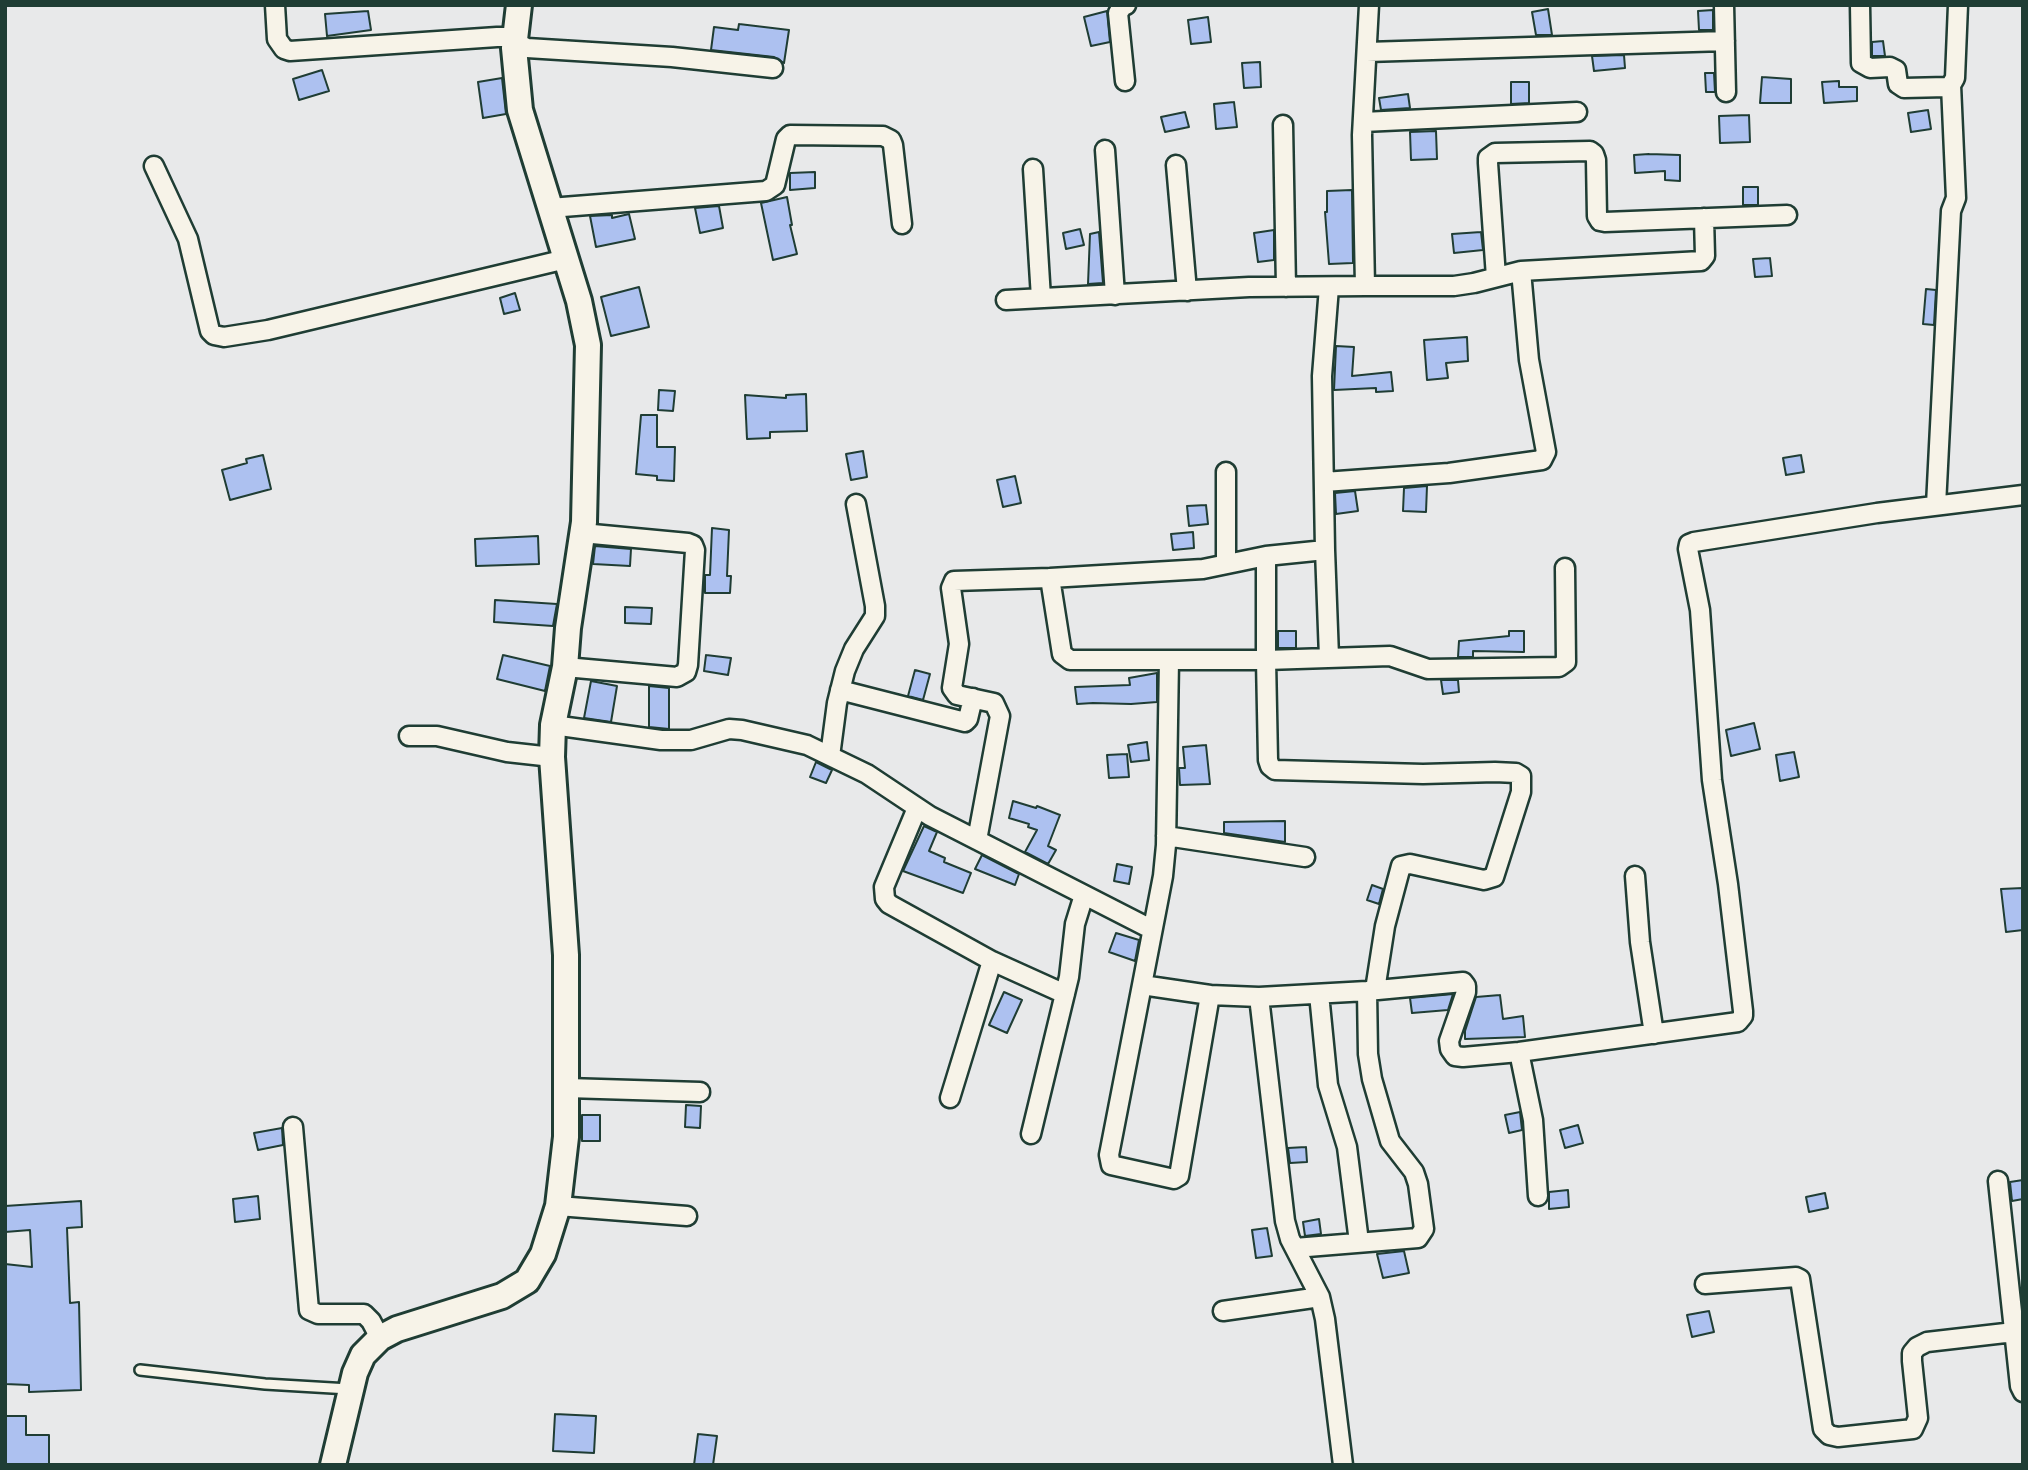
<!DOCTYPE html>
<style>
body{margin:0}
#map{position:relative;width:2028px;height:1470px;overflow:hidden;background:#e8e9ea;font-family:Itim,sans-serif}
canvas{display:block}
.frame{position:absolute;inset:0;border:7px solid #1f3d34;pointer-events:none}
</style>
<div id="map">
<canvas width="2028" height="1470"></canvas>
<div class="frame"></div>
</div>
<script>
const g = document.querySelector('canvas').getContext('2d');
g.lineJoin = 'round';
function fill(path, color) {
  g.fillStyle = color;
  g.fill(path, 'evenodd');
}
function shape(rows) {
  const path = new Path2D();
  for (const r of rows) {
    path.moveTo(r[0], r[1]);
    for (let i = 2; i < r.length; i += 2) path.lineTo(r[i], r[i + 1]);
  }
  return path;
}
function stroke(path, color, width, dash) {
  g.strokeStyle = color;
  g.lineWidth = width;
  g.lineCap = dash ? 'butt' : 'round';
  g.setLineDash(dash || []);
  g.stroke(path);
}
const building = shape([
 [1548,9,1552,35,1536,35,1532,12,1548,9],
 [1713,10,1713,30,1699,30,1698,11,1713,10],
 [368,11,371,30,327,36,325,14,368,11],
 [1107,11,1110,42,1091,46,1084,17,1107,11],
 [1208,17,1211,42,1191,44,1188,20,1208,17],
 [739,24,789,30,784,63,774,57,711,50,714,27,738,30,739,24],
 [1883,41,1885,56,1872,56,1872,42,1883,41],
 [1624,55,1625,68,1594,71,1592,56,1624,55],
 [1260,62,1261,87,1244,88,1242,63,1260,62],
 [322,70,329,91,299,100,293,79,322,70],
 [1705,73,1714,73,1715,92,1706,92,1705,73],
 [1762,77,1791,79,1791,103,1760,103,1762,77],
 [502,78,506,114,483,118,478,82,502,78],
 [1839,81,1839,87,1857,87,1857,101,1824,103,1822,82,1839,81],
 [1511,82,1529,82,1529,103,1511,104,1511,82],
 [1408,94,1410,108,1381,110,1379,98,1408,94],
 [1234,102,1237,127,1216,129,1214,104,1234,102],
 [1928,110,1931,129,1911,132,1908,113,1928,110],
 [1185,112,1189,127,1165,132,1161,117,1185,112],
 [1749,115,1750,142,1720,143,1719,116,1749,115],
 [1436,131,1437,159,1411,160,1410,132,1436,131],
 [1649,154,1680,155,1680,181,1665,180,1665,171,1635,173,1634,155,1649,154],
 [815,172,815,188,790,190,790,173,815,172],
 [1743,187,1758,187,1758,205,1743,205,1743,187],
 [1352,190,1353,263,1329,264,1325,212,1327,212,1327,191,1352,190],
 [787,197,792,225,790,225,797,254,773,260,761,203,787,197],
 [719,206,723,228,700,233,695,208,719,206],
 [629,214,635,239,596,247,590,216,612,215,612,218,629,214],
 [1080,229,1084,245,1066,249,1063,233,1080,229],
 [1274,230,1274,260,1258,262,1254,233,1274,230],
 [1099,232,1103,283,1088,284,1090,234,1099,232],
 [1481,232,1483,250,1454,253,1452,234,1481,232],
 [1770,258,1772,276,1755,277,1753,259,1770,258],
 [639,287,649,327,611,336,601,297,639,287],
 [1926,289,1936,290,1934,325,1923,324,1926,289],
 [515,293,520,310,504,314,500,298,515,293],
 [1467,337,1468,361,1446,363,1448,378,1427,380,1424,340,1467,337],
 [1336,346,1354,347,1352,376,1391,372,1393,391,1376,392,1376,388,1334,390,1336,346],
 [659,390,675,391,673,411,658,410,659,390],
 [806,394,807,431,770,432,770,438,747,439,745,395,786,398,786,395,806,394],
 [641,415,657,415,657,447,675,447,674,481,657,480,657,476,636,474,641,415],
 [863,451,867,477,851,480,846,454,863,451],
 [263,455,271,489,230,500,222,470,247,463,246,459,263,455],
 [1801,455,1804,472,1786,475,1783,458,1801,455],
 [1015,476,1021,503,1003,507,997,480,1015,476],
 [1427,486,1426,512,1403,511,1404,488,1427,486],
 [1355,491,1358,511,1336,514,1335,493,1355,491],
 [1206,505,1208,524,1189,526,1187,506,1206,505],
 [712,528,729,530,727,576,731,576,730,593,705,593,705,575,710,575,712,528],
 [1193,532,1194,548,1173,550,1171,534,1193,532],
 [538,536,539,564,476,566,475,539,538,536],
 [595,546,631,549,630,566,593,564,595,546],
 [495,600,557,604,553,626,494,622,495,600],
 [625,607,652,608,651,624,625,623,625,607],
 [1278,631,1296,631,1296,648,1278,648,1278,631],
 [1509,631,1524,631,1524,652,1473,651,1473,657,1458,657,1459,641,1509,636,1509,631],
 [503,655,550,666,545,691,497,679,503,655],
 [706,655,731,658,728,675,704,671,706,655],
 [915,670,930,674,923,700,908,696,915,670],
 [1157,673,1157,702,1131,704,1093,703,1077,704,1075,687,1130,685,1129,678,1157,673],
 [1441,680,1458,680,1459,692,1443,694,1441,680],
 [591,681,617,686,611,722,584,718,591,681],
 [649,686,669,688,669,729,649,727,649,686],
 [1754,723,1760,749,1731,756,1726,730,1754,723],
 [1147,742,1149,760,1131,762,1128,745,1147,742],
 [1206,745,1210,784,1180,785,1179,768,1185,768,1183,747,1206,745],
 [1794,752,1799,777,1780,781,1776,755,1794,752],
 [1127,754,1129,777,1109,778,1107,755,1127,754],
 [816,762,832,770,826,783,810,777,816,762],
 [1013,801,1036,808,1037,806,1060,815,1048,846,1056,850,1048,864,1025,852,1037,830,1028,827,1029,824,1009,818,1013,801],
 [1285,821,1285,842,1224,833,1224,822,1285,821],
 [924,826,937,832,929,851,945,858,944,862,971,873,963,893,903,871,924,826],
 [982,855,1019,874,1015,885,975,869,982,855],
 [1117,864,1132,867,1129,884,1114,881,1117,864],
 [1372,885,1383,889,1379,904,1367,900,1372,885],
 [2023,888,2023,930,2006,932,2001,889,2023,888],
 [1116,933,1139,940,1135,961,1109,952,1116,933],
 [1004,992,1022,1000,1007,1033,989,1025,1004,992],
 [1453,994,1448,1010,1412,1013,1410,998,1453,994],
 [1500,995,1503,1019,1523,1016,1525,1037,1465,1039,1465,1031,1476,997,1500,995],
 [686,1105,701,1106,700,1128,685,1127,686,1105],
 [1520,1112,1522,1130,1509,1133,1505,1115,1520,1112],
 [582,1115,600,1115,600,1141,582,1141,582,1115],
 [1578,1125,1583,1143,1565,1148,1560,1130,1578,1125],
 [282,1128,283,1145,258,1150,254,1133,282,1128],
 [1306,1147,1307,1162,1290,1163,1288,1148,1306,1147],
 [2023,1180,2023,1199,2012,1201,2010,1182,2023,1180],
 [1568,1190,1569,1207,1549,1209,1549,1192,1568,1190],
 [1825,1193,1828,1208,1809,1212,1806,1197,1825,1193],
 [258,1196,260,1219,235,1222,233,1199,258,1196],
 [81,1201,82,1227,67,1228,70,1303,79,1302,81,1390,29,1392,29,1385,5,1384,5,1264,32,1267,30,1230,5,1232,5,1206,81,1201],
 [1319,1219,1321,1234,1305,1236,1303,1222,1319,1219],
 [1267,1228,1272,1256,1256,1258,1252,1230,1267,1228],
 [1404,1251,1409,1273,1383,1278,1377,1254,1404,1251],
 [1709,1311,1714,1332,1692,1337,1687,1315,1709,1311],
 [555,1414,596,1416,594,1453,553,1451,555,1414],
 [5,1416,26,1416,26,1435,49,1435,49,1465,5,1465,5,1416],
 [698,1434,717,1436,713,1465,694,1465,698,1434]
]);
const lane = shape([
 [140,1370,265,1384,349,1389]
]);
const street = shape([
 [275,5,277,39,284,49,290,51,497,37,505,37,527,48,672,57,773,68],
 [1369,5,1362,135,1365,286,1454,286,1474,283,1521,271,1701,261,1705,256,1704,218],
 [1724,5,1726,92],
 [1860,5,1861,63,1870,68,1890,67,1896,70,1898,84,1904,88,1947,87,1951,85,1955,78,1958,5],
 [1367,52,1725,41],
 [1125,81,1118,13,1123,6,1126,5],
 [1363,122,1577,112],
 [1283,125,1286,287],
 [1105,150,1115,295],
 [1176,165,1187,291],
 [154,166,188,239,210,331,214,335,224,337,268,330,566,259],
 [1033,169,1041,298],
 [550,208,766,191,775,185,786,139,790,135,883,136,891,140,893,145,902,224],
 [1496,277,1488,163,1488,158,1495,153,1590,151,1594,154,1596,160,1597,216,1600,221,1605,222,1787,215],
 [1006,300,1249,287,1365,286],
 [1324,482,1449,473,1542,460,1546,452,1529,360,1521,271],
 [1936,505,1951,211,1956,198,1951,85],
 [1325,550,1329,657],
 [1266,556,1325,550,1322,376,1329,287],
 [1226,563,1226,472],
 [565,667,677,677,686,672,688,665,695,550,693,545,688,543,582,533],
 [840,690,965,722,968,719,973,698],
 [553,725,661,740,691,740,729,729,742,730,807,745,867,774,930,816,1151,929],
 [409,736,437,736,507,752,552,757],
 [830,756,837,703,845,671,854,649,875,616,875,606,856,504],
 [917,808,884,887,885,899,889,904,992,961,1065,994],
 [1166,836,1305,857],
 [977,840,1000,716,994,703,957,695,952,688,959,644,951,588,954,581,1050,578,1203,569,1266,556,1266,660,1070,660,1062,654,1050,578],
 [1635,876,1640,942,1654,1034],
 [1142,985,1163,876,1166,845,1169,660],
 [1375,990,1385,926,1401,866,1410,864,1484,880,1494,877,1521,792,1521,776,1516,773,1495,772,1423,774,1275,770,1270,766,1268,760,1266,660,1390,656,1428,669,1559,667,1566,662,1565,568],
 [1319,994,1328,1085,1347,1147,1359,1242],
 [1210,995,1142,985,1109,1155,1111,1165,1174,1179,1179,1176,1210,995,1259,997,1367,991,1463,982,1466,986,1466,992,1449,1041,1450,1049,1455,1056,1463,1057,1519,1052,1738,1022,1743,1016,1743,1011,1728,884,1712,780,1700,610,1688,549,1689,544,1694,542,1877,513,2023,495],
 [1259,997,1285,1221,1290,1239,1320,1297,1325,1319,1343,1465],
 [1519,1052,1533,1120,1538,1196],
 [567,1088,700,1092],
 [950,1098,992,961],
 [293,1127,309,1310,318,1314,364,1314,371,1321,380,1338],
 [1031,1134,1069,977,1075,924,1084,895],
 [1998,1181,2020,1386,2023,1392],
 [558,1206,687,1216],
 [1295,1248,1418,1238,1424,1229,1418,1184,1414,1172,1390,1141,1372,1079,1368,1054,1367,991],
 [1705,1284,1796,1277,1800,1279,1823,1429,1829,1435,1838,1437,1913,1429,1918,1418,1912,1361,1912,1353,1917,1347,1927,1342,2014,1332],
 [1223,1311,1320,1297]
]);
const secondary = shape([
 [333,1465,355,1373,363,1355,380,1338,397,1329,502,1296,527,1281,543,1254,558,1206,566,1137,566,955,552,757,553,725,565,667,568,628,584,522,588,345,579,301,520,110,514,48,519,5]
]);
fill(building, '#adc1f0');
stroke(building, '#1f3d34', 2);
stroke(lane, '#1f3d34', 14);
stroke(street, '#1f3d34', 23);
stroke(secondary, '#1f3d34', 30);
stroke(lane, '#f7f3e8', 9);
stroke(street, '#f7f3e8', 18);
stroke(secondary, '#f7f3e8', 24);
</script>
